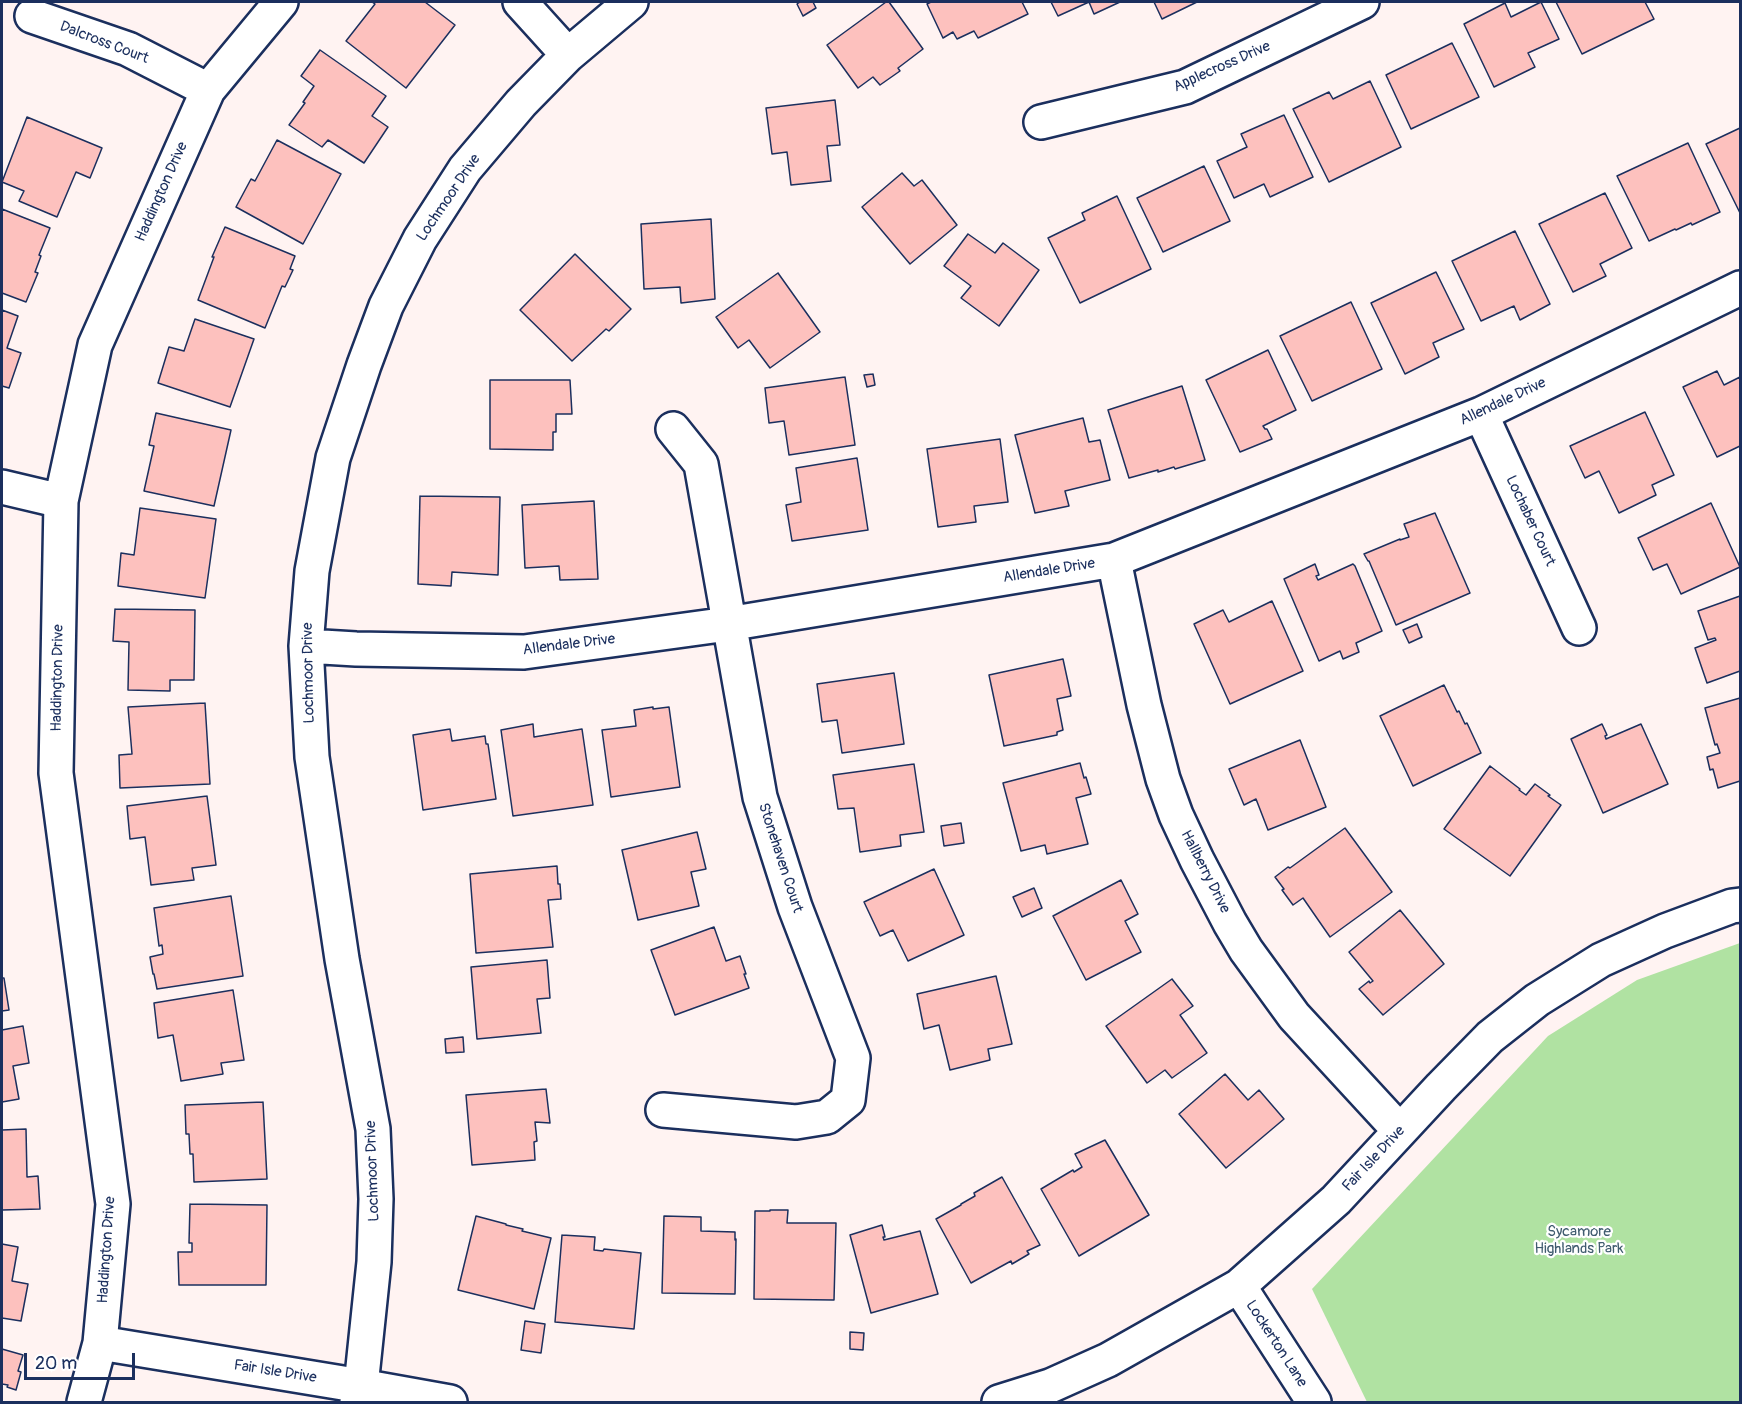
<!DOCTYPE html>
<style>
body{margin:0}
#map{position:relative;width:1742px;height:1404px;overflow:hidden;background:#fff3f2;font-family:Pangolin,sans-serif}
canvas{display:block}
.frame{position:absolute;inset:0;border:3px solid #1b2f5e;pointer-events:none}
.scale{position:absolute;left:24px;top:1353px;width:111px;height:27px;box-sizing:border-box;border:3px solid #1b2f5e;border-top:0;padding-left:8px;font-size:18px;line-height:21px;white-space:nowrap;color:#1b2f5e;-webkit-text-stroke:4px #fff;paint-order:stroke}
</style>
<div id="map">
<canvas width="1742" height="1404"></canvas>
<div class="frame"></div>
<div class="scale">20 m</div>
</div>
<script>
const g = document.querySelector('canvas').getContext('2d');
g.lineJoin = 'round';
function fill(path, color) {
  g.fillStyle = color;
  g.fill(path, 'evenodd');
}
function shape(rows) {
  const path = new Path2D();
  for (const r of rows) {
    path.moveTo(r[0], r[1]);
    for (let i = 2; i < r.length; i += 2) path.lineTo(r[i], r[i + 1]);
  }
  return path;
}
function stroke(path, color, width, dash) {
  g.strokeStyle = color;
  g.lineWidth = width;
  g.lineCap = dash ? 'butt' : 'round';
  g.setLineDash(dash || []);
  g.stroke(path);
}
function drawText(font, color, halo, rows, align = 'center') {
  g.font = font + ' Pangolin,sans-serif';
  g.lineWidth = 4.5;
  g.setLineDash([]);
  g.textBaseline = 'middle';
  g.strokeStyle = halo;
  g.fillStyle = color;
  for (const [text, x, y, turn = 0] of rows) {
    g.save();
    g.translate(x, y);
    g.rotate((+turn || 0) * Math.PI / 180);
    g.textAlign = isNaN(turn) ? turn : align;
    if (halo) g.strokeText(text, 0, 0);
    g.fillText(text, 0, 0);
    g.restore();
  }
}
const green = shape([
 [1740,943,1740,1402,1367,1402,1312,1289,1548,1036,1637,980]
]);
const building = shape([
 [372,2,425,2,455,25,406,88,346,41,375,4,372,2],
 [800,2,813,2,816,8,803,16,797,4,800,2],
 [886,2,889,2,923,49,898,68,900,71,880,85,873,77,858,88,827,45,886,2],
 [931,2,1022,2,1028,14,978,38,974,31,957,39,953,32,943,38,927,4,931,2],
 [1051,2,1120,2,1094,14,1089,2,1058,16,1051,2],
 [1154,2,1197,2,1162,19,1154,2],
 [1541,2,1559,39,1528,53,1535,67,1494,87,1464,24,1505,3,1511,17,1541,2],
 [1556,2,1645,2,1654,19,1582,54,1556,2],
 [1452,43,1479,97,1411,129,1386,75,1452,43],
 [320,50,386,96,372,116,388,127,364,163,328,140,322,147,289,125,305,103,303,102,314,86,301,76,320,50],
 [1370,81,1401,147,1329,182,1293,109,1329,92,1333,99,1370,81],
 [835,100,840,145,827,146,831,181,791,185,787,152,772,154,766,108,835,100],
 [1284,115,1313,177,1270,197,1264,184,1234,198,1217,161,1247,147,1241,134,1284,115],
 [27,117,102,148,90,178,76,172,57,217,19,201,24,191,2,182,27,117],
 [1740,128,1740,213,1706,144,1740,128],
 [277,140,341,174,303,244,236,207,251,179,255,181,277,140],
 [1688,143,1720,212,1692,225,1691,223,1676,230,1675,229,1649,241,1617,176,1688,143],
 [1204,166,1230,221,1163,252,1137,198,1204,166],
 [902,173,914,186,922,180,957,225,910,264,862,207,902,173],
 [1605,193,1632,248,1600,264,1606,276,1573,292,1539,224,1605,193],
 [1117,196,1151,269,1080,303,1048,238,1085,220,1082,213,1117,196],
 [2,209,50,228,39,255,41,256,35,272,38,273,26,302,2,293,2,209],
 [711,219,715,299,681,303,680,287,644,289,641,224,711,219],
 [225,227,295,256,290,269,293,270,285,287,282,286,265,328,198,300,214,257,212,257,225,227],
 [1515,231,1550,304,1520,320,1514,306,1481,321,1452,261,1515,231],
 [968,234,995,253,1003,243,1039,270,999,326,961,298,971,286,944,266,968,234],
 [575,254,631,309,609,331,606,329,572,361,520,310,575,254],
 [1436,272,1464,329,1433,343,1439,357,1405,374,1371,303,1436,272],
 [778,273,820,332,770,368,749,340,738,348,716,317,778,273],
 [1351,302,1382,369,1312,401,1280,336,1351,302],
 [2,310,18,316,7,348,21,353,9,388,2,386,2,310],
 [195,319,254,339,230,407,158,383,169,347,184,351,195,319],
 [1268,350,1296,410,1263,426,1265,429,1267,429,1272,439,1240,452,1206,380,1268,350],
 [1717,371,1724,385,1740,377,1740,446,1717,457,1683,387,1717,371],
 [873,374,875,385,867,387,864,375,873,374],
 [845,377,855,445,789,455,784,421,769,423,765,388,845,377],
 [490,380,570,380,572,414,556,414,556,432,553,432,553,450,490,449,490,380],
 [1182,386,1205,460,1175,469,1174,467,1158,472,1158,470,1129,478,1108,410,1182,386],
 [1645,412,1674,475,1652,485,1656,495,1619,513,1599,471,1585,478,1570,446,1645,412],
 [156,413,231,430,214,506,144,491,154,446,149,445,156,413],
 [1083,418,1089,442,1100,440,1110,480,1065,491,1069,506,1035,513,1015,435,1083,418],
 [1000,439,1008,502,974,506,976,522,938,527,927,449,1000,439],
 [857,458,868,530,792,541,786,505,801,502,796,468,857,458],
 [420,496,500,497,498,575,452,572,451,586,418,584,420,496],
 [594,501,598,579,560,580,559,566,525,568,522,505,594,501],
 [1711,503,1740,567,1681,594,1667,564,1653,570,1638,538,1711,503],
 [140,508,216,519,205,598,118,586,121,553,134,555,140,508],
 [1435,513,1470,593,1396,625,1369,561,1368,561,1364,554,1400,539,1400,540,1409,537,1404,524,1435,513],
 [1315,564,1319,575,1316,576,1318,580,1353,564,1355,566,1382,631,1356,643,1359,652,1343,659,1340,651,1319,661,1284,579,1315,564],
 [1740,596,1740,671,1707,683,1695,648,1716,640,1715,638,1708,640,1698,611,1740,596],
 [1272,601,1303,671,1230,704,1194,624,1223,610,1229,622,1272,601],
 [115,609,195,610,194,680,170,680,170,691,128,690,129,642,113,641,115,609],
 [1417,624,1422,637,1409,643,1403,630,1417,624],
 [1063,659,1071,696,1057,699,1063,730,1057,732,1057,735,1004,746,989,675,1063,659],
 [894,673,904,744,842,753,837,720,822,722,817,684,894,673],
 [1444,685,1457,712,1459,711,1465,724,1467,723,1481,753,1413,786,1380,716,1444,685],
 [1740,698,1740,781,1718,788,1713,769,1710,770,1707,757,1720,753,1717,744,1715,745,1705,708,1740,698],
 [205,703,210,784,120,788,119,755,132,754,128,707,205,703],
 [653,707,653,709,669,707,680,787,611,797,602,730,636,726,634,710,653,707],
 [533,724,534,737,582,729,593,805,513,816,501,730,533,724],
 [1602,724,1607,735,1605,736,1606,739,1641,724,1668,784,1603,813,1571,739,1602,724],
 [450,729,452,741,485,736,486,744,488,744,496,799,423,810,413,735,450,729],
 [1300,740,1326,807,1268,830,1256,799,1244,805,1229,769,1300,740],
 [1080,763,1084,778,1086,777,1091,794,1076,798,1088,844,1047,854,1045,845,1021,851,1003,783,1080,763],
 [914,764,924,832,900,835,901,846,860,852,854,808,838,809,833,775,914,764],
 [1490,766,1520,789,1519,790,1526,795,1535,784,1550,795,1548,796,1561,805,1510,876,1444,829,1490,766],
 [207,796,216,865,192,868,194,880,151,885,145,837,130,839,127,806,207,796],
 [961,823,964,843,944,846,941,826,961,823],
 [1345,828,1392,892,1330,937,1303,898,1293,905,1282,890,1284,889,1275,877,1288,867,1290,868,1345,828],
 [697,832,706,869,691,872,699,906,638,920,622,850,697,832],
 [557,866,558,884,560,884,561,899,548,900,553,947,476,953,470,874,557,866],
 [934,869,964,935,908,961,893,930,880,936,864,902,934,869],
 [1121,880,1138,914,1125,921,1141,952,1086,980,1053,916,1121,880],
 [1034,888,1042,908,1022,917,1013,897,1034,888],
 [231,896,243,976,157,989,154,974,153,974,150,957,163,954,162,945,159,946,154,908,231,896],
 [1400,910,1444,964,1383,1015,1359,989,1369,981,1370,983,1373,981,1349,952,1400,910],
 [714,927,726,961,740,956,746,974,744,974,749,988,675,1015,651,950,714,927],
 [547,960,550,998,537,999,541,1033,477,1039,471,967,547,960],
 [2,973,2,978,4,978,9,1010,2,1011,2,973],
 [996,976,1012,1044,988,1049,990,1060,950,1070,939,1025,924,1029,917,994,996,976],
 [1172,979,1193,1006,1180,1015,1207,1053,1172,1078,1165,1070,1147,1083,1106,1026,1172,979],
 [233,990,244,1060,221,1063,223,1074,181,1081,173,1035,158,1038,154,1003,233,990],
 [23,1026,29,1063,13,1066,19,1099,2,1102,2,1030,23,1026],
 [463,1037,464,1052,446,1053,445,1039,463,1037],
 [1225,1074,1248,1100,1259,1090,1284,1119,1226,1168,1179,1114,1225,1074],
 [546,1089,550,1123,535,1122,537,1141,534,1142,535,1160,472,1165,466,1095,546,1089],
 [263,1102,267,1179,194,1182,193,1154,190,1154,189,1134,186,1134,185,1105,263,1102],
 [26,1129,27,1177,38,1176,40,1209,2,1210,2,1130,26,1129],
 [1105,1140,1149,1215,1079,1256,1041,1189,1073,1170,1074,1172,1082,1167,1075,1154,1105,1140],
 [1002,1177,1040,1245,1027,1251,1029,1254,1012,1264,1011,1261,971,1283,936,1219,961,1205,961,1204,975,1196,974,1193,1002,1177],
 [190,1204,267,1205,266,1285,179,1285,178,1252,192,1252,192,1243,189,1243,190,1204],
 [770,1210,788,1210,787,1223,836,1223,834,1300,754,1299,755,1211,770,1211,770,1210],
 [476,1216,506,1224,506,1225,523,1229,522,1231,551,1238,534,1309,458,1290,476,1216],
 [664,1216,701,1217,701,1231,735,1232,735,1240,736,1239,735,1294,662,1293,664,1216],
 [882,1225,885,1237,883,1237,884,1240,920,1231,938,1294,871,1313,850,1235,882,1225],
 [562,1235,595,1237,594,1250,603,1251,604,1249,641,1253,634,1329,555,1322,562,1235],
 [2,1244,18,1247,12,1281,28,1284,21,1321,2,1318,2,1244],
 [525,1321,545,1324,541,1353,521,1350,525,1321],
 [850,1332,864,1333,863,1350,850,1349,850,1332],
 [2,1349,23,1355,18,1371,21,1372,16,1390,7,1387,8,1385,2,1384,2,1349]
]);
const minor = shape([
 [520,2,568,55],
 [32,16,128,49,208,90],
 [1041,122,1185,87,1362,2],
 [1481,414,1579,628],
 [2,487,61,501],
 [1114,560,1144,705,1163,779,1176,815,1197,860,1230,923,1246,950,1294,1016,1400,1131],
 [306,646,356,649,524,652,728,624,1114,560,1481,414,1740,288],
 [663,1110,796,1122,827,1117,848,1100,853,1058,795,907,760,797,701,464,673,429],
 [1239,1286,1314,1402],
 [100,1343,361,1386,450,1402],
 [84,1402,100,1343,113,1204,56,773,61,501,95,345,208,90,281,2],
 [357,1402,361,1386,374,1262,376,1199,373,1129,342,959,312,757,306,646,312,571,333,458,364,365,386,306,420,239,465,169,521,103,568,55,631,2],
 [999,1402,1050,1386,1108,1360,1239,1286,1336,1200,1441,1087,1490,1037,1537,1000,1601,960,1665,931,1732,906,1740,905]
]);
const streetNames = [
 ["Dalcross Court",104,43,21],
 ["Applecross Drive",1222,67,-24],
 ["Haddington Drive",162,192,-66],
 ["Lochmoor Drive",449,198,-56],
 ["Allendale Drive",1503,402,-25],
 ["Lochaber Court",1530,521,65],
 ["Allendale Drive",1049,571,-9],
 ["Allendale Drive",569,645,-7],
 ["Lochmoor Drive",309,673,-91],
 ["Haddington Drive",58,678,-89],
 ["Stonehaven Court",780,858,72],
 ["Hallberry Drive",1205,872,63],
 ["Fair Isle Drive",1374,1159,-47],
 ["Lochmoor Drive",373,1171,-92],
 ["Haddington Drive",107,1250,-86],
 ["Lockerton Lane",1276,1344,57],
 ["Fair Isle Drive",275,1372,9]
];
const parkNames = [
 ["Sycamore",1579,1232],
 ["Highlands Park",1579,1249]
];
fill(green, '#b0e2a2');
fill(building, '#fdc1be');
stroke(building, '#1b2f5e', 1.5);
stroke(minor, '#1b2f5e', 38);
stroke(minor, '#fff', 33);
drawText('15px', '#1b2f5e', '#fff', streetNames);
drawText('15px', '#405c6f', '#fff', parkNames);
</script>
